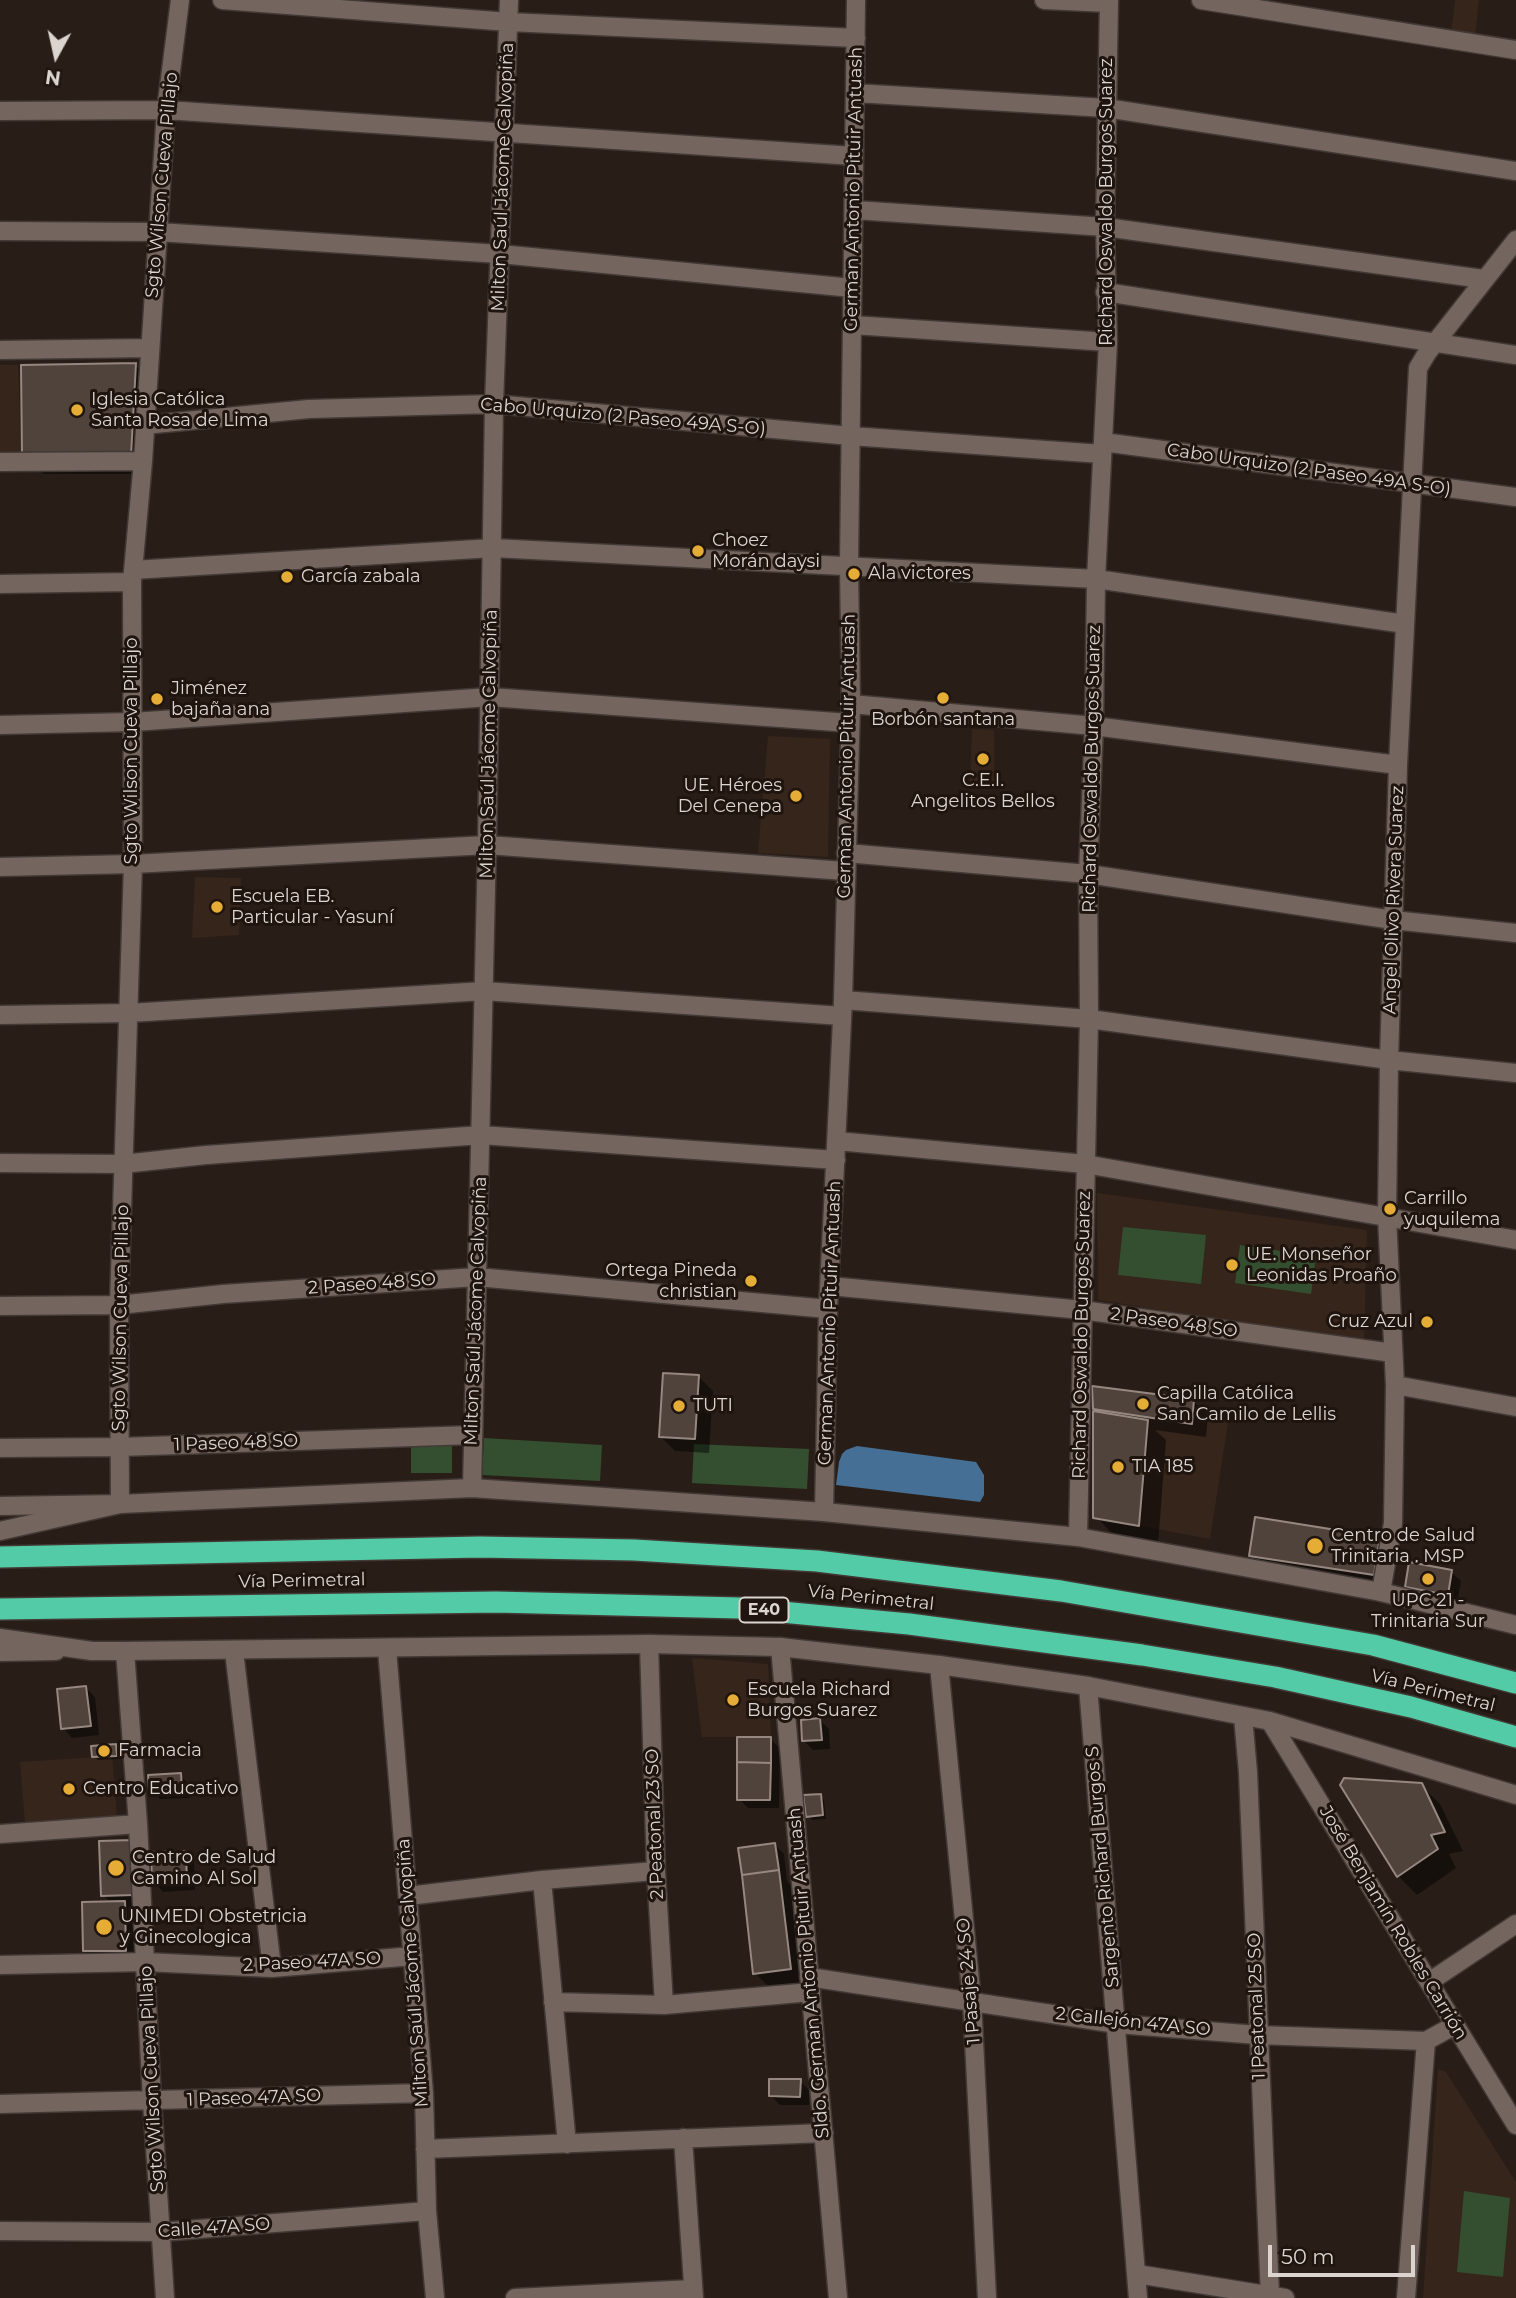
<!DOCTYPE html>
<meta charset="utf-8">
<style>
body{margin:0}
#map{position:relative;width:1516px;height:2298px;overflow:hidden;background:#291e17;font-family:Montserrat,sans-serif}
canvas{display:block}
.north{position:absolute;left:21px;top:21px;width:70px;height:70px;-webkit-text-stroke:5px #1f150e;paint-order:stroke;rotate:188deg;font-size:19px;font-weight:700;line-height:28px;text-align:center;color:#dcd4cf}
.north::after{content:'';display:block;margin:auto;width:24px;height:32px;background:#dcd4cf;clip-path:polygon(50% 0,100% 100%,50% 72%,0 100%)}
.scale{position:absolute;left:1268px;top:2245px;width:147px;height:32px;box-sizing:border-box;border:4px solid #dcd4cf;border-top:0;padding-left:9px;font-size:21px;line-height:24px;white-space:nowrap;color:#dcd4cf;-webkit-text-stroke:5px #1f150e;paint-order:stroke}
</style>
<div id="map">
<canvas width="1516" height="2298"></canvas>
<div class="north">N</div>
<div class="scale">50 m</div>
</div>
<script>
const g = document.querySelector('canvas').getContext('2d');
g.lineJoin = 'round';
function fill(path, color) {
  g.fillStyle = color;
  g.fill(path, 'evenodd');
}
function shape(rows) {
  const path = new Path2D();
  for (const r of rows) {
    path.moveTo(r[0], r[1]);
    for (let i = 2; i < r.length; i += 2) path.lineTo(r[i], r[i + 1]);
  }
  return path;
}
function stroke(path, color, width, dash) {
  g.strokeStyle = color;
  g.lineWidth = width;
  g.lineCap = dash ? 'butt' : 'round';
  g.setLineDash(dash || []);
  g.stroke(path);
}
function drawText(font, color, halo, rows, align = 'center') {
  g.font = font + ' Montserrat,sans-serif';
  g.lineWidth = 6;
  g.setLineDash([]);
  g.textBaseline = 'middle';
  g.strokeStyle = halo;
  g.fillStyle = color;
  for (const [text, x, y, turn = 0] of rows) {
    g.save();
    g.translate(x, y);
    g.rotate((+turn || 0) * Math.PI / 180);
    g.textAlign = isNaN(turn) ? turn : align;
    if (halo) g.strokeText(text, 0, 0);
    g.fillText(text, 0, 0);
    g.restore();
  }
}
const built = shape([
 [1455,0,1479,0,1475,35,1451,33],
 [0,365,18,365,21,456,0,456],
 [972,729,994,730,994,788,970,788],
 [768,736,830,739,828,857,758,853],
 [195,877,241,878,239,935,192,938],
 [1097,1193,1367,1230,1364,1342,1098,1300],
 [1193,1411,1229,1416,1210,1539,1141,1526,1150,1419,1192,1424],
 [692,1658,768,1664,771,1737,702,1737],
 [112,1756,117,1816,25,1823,20,1762],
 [1438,2069,1446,2072,1516,2182,1516,2298,1423,2298]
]);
const green = shape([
 [1123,1227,1206,1235,1201,1284,1118,1275],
 [1240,1245,1316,1256,1311,1294,1235,1283],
 [484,1438,602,1445,600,1481,482,1475],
 [452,1443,452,1473,411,1473,411,1444],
 [694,1444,809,1449,807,1489,692,1483],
 [1464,2191,1510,2198,1503,2277,1457,2272]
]);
const water = shape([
 [857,1446,976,1462,984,1475,984,1495,980,1502,836,1485,839,1462,842,1454,846,1450]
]);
const shadow = shape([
 [135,365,154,384,150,474,43,474,24,455],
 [699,1377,713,1391,709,1453,675,1451,660,1436],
 [1193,1401,1208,1415,1206,1437,1155,1430,1166,1440,1158,1545,1116,1538,1094,1514,1100,1414,1095,1408],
 [1379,1538,1393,1553,1387,1589,1265,1569,1251,1555],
 [1451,1572,1461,1581,1457,1603,1416,1596,1406,1587],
 [86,1688,95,1697,99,1735,72,1738,63,1728],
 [820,1720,829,1729,830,1749,813,1750,804,1741],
 [770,1739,780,1748,779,1808,748,1808,739,1799],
 [115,1746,119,1750,120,1759,98,1760,94,1756],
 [180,1775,189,1784,190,1798,160,1799,151,1790],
 [1342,1785,1421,1785,1440,1804,1463,1851,1449,1854,1456,1868,1417,1895,1398,1876],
 [820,1796,824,1800,826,1819,812,1820,808,1816],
 [131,1842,147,1908,130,1909,139,1917,139,1965,99,1965,85,1951,111,1903,103,1895],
 [775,1845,784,1854,787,1881,792,1886,805,1983,769,1987,755,1973],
 [185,1853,194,1862,195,1890,163,1892,154,1882],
 [800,2081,809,2090,809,2105,780,2105,770,2095]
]);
const building = shape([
 [136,363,131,456,22,456,21,365,136,363],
 [663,1373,699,1375,695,1439,659,1437,663,1373],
 [1092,1386,1194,1399,1192,1424,1093,1409,1092,1386],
 [1093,1411,1148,1420,1139,1526,1093,1518,1093,1411],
 [1255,1517,1380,1537,1374,1575,1249,1556,1255,1517],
 [1409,1562,1452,1570,1448,1595,1405,1587,1409,1562],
 [86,1686,91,1726,61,1729,57,1689,86,1686],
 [820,1718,822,1740,802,1741,801,1720,820,1718],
 [737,1737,771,1737,771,1763,737,1762,737,1737],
 [116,1744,117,1756,92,1757,91,1746,116,1744],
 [737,1762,771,1763,770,1800,737,1800,737,1762],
 [181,1773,182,1789,149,1791,148,1775,181,1773],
 [1344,1778,1422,1783,1445,1832,1431,1835,1438,1849,1397,1877,1340,1785,1344,1778],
 [821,1794,823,1815,806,1817,803,1795,821,1794],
 [132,1840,134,1895,101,1896,99,1841,132,1840],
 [775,1843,779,1870,742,1875,738,1848,775,1843],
 [186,1851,187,1882,152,1883,151,1852,186,1851],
 [779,1870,791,1969,753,1974,742,1875,779,1870],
 [125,1901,126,1951,83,1951,82,1902,125,1901],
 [769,2079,801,2079,800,2097,769,2096,769,2079]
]);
const street = shape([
 [222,0,509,22,856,38],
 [1044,0,1109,3],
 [1201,0,1516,50],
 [855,93,1106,108,1516,171],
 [0,111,166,110,854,156],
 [855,210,1105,227,1483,279],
 [0,231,158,232,500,254,852,288],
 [1105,292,1516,355],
 [853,325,1108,342],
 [0,350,150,348],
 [144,425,309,409,494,404,851,436,1102,454],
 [1103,442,1516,497],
 [0,462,143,461],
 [133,570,493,548,1096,579,1405,624],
 [0,584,132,582],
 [851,704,1094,726,1398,765],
 [0,725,133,722,490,697,850,723],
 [846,853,1088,874,1393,920,1516,933],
 [0,867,133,864,487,845,845,871],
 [843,1000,1089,1019,1389,1060,1516,1073],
 [0,1015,129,1013,484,991,842,1016],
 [837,1141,1085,1164,1516,1240],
 [0,1163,123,1164,206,1155,481,1135,836,1160],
 [830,1286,1082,1310,1393,1353],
 [0,1306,119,1305,223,1294,477,1277,828,1309],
 [1395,1385,1516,1407],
 [0,1448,120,1447,472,1435],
 [472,1488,487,845,494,404,509,0],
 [0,1506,120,1504,119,1305,133,864,132,582,143,461,166,110,180,0],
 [824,1512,828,1309,843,1000,851,704,849,566,856,0],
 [1078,1537,1089,1019,1088,874,1094,726,1096,579,1108,342,1105,227,1109,0],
 [1381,1592,1393,1523,1395,1385,1387,1216,1389,1060,1398,765,1418,368,1427,353,1516,240],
 [649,1644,656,1871,664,2005],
 [780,1647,838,2298],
 [387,1649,424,2093,427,2211,435,2298],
 [125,1651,138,1824,152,2101,165,2298],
 [234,1651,272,1968],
 [0,1652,56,1651],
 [939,1665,972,2001,987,2298],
 [1088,1686,1138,2298],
 [1243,1717,1248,1772,1270,2296],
 [0,1834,138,1824],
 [542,1880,567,2144],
 [408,1896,542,1880,656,1871],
 [0,1965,145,1962,272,1968,413,1956],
 [809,1977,1117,2024,1258,2035,1426,2041,1455,2025],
 [1429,1982,1516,1924],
 [553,2002,664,2005,811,1992],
 [0,2104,424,2093],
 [683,2138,694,2298],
 [425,2149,824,2133],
 [0,2231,161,2232,427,2211],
 [1137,2274,1285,2298],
 [515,2298,693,2289],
 [1406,2298,1426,2041]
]);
const secondary = shape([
 [0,1531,120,1504,472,1488,824,1512,1078,1537,1381,1592,1516,1625],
 [0,1638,92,1651,125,1651,649,1644,780,1647,939,1665,1088,1686,1270,1721,1516,1795],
 [1270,1721,1516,2125]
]);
const highway = shape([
 [0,1557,480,1547,634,1550,817,1561,1061,1591,1373,1645,1516,1683],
 [0,1609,496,1602,739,1608,909,1624,1142,1655,1275,1677,1411,1707,1516,1737]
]);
const markers = [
 [77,410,7,"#e5ad36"],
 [698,551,7,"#e5ad36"],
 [854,574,7,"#e5ad36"],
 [287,577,7,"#e5ad36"],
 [943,698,7,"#e5ad36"],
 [157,699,7,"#e5ad36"],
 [983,759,7,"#e5ad36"],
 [796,796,7,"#e5ad36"],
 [217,907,7,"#e5ad36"],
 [1390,1209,7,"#e5ad36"],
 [1232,1265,7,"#e5ad36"],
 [751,1281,7,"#e5ad36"],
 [1427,1322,7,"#e5ad36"],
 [1143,1404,7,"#e5ad36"],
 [679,1406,7,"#e5ad36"],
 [1118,1467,7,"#e5ad36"],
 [1315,1546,9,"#e5ad36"],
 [1428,1579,7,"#e5ad36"],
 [733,1700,7,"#e5ad36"],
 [104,1751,7,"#e5ad36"],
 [69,1789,7,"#e5ad36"],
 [116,1868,9,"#e5ad36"],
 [104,1927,9,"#e5ad36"]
];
const shields = [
 [764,1610,49]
];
const shieldNames = [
 ["E40",764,1610]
];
const streetNames = [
 ["Milton Saúl Jácome Calvopiña",503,177,-88],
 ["Sgto Wilson Cueva Pillajo",162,185,-85],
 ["German Antonio Pituir Antuash",854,189,-89],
 ["Richard Oswaldo Burgos Suarez",1107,202,-90],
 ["Cabo Urquizo (2 Paseo 49A S-O)",623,417,5],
 ["Cabo Urquizo (2 Paseo 49A S-O)",1309,470,8],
 ["Milton Saúl Jácome Calvopiña",489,744,-89],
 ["Sgto Wilson Cueva Pillajo",132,751,-90],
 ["German Antonio Pituir Antuash",847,756,-89],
 ["Richard Oswaldo Burgos Suarez",1092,769,-89],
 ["Angel Olivo Rivera Suarez",1394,900,-88],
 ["2 Paseo 48 SO",372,1284,-4],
 ["Milton Saúl Jácome Calvopiña",476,1311,-88],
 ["Sgto Wilson Cueva Pillajo",121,1318,-89],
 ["German Antonio Pituir Antuash",830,1323,-88],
 ["2 Paseo 48 SO",1174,1323,8],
 ["Richard Oswaldo Burgos Suarez",1082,1335,-89],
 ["1 Paseo 48 SO",236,1443,-2],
 ["Vía Perimetral",302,1581,-1],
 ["Vía Perimetral",871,1598,6],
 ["Vía Perimetral",1433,1691,14],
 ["2 Peatonal 23 SO",655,1824,-92],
 ["Sargento Richard Burgos S",1103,1867,-95],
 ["José Benjamín Robles Carrión",1393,1923,59],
 ["2 Paseo 47A SO",312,1962,-3],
 ["Milton Saúl Jácome Calvopiña",413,1973,-94],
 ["Sldo. German Antonio Pituir Antuash",809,1973,-95],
 ["1 Pasaje 24 SO",969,1981,-95],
 ["1 Peatonal 25 SO",1257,2006,-92],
 ["2 Callejón 47A SO",1133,2022,6],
 ["Sgto Wilson Cueva Pillajo",152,2079,-93],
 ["1 Paseo 47A SO",254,2098,-2],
 ["Calle 47A SO",214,2228,-4]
];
const poiNames = [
 ["Iglesia Católica",91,400],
 ["Santa Rosa de Lima",91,421],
 ["Choez",712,541],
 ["Morán daysi",712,562],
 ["Ala victores",868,574],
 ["García zabala",301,577],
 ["Jiménez",171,689],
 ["bajaña ana",171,710],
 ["Borbón santana",943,720,"center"],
 ["C.E.I.",983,781,"center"],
 ["Angelitos Bellos",983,802,"center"],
 ["UE. Héroes",782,786,"right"],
 ["Del Cenepa",782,807,"right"],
 ["Escuela EB.",231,897],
 ["Particular - Yasuní",231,918],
 ["Carrillo",1404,1199],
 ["yuquilema",1404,1220],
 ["UE. Monseñor",1246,1255],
 ["Leonidas Proaño",1246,1276],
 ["Ortega Pineda",737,1271,"right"],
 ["christian",737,1292,"right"],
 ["Cruz Azul",1413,1322,"right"],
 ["Capilla Católica",1157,1394],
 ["San Camilo de Lellis",1157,1415],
 ["TUTI",693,1406],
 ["TIA 185",1132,1467],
 ["Centro de Salud",1331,1536],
 ["Trinitaria . MSP",1331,1557],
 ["UPC 21 -",1428,1601,"center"],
 ["Trinitaria Sur",1428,1622,"center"],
 ["Escuela Richard",747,1690],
 ["Burgos Suarez",747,1711],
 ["Farmacia",118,1751],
 ["Centro Educativo",83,1789],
 ["Centro de Salud",132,1858],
 ["Camino Al Sol",132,1879],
 ["UNIMEDI Obstetricia",120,1917],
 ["y Ginecologica",120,1938]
];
fill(built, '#36251b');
fill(green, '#344f2f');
fill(water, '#456f94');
fill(shadow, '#0007');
fill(building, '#50433c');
stroke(building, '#968880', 2);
stroke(street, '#423935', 21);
stroke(secondary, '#423935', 21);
stroke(highway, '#423935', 24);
stroke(street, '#74665f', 18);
stroke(secondary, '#74665f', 18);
stroke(highway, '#53cba6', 21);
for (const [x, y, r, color] of markers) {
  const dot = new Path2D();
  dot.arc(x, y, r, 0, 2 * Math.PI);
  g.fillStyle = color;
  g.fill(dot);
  stroke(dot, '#1f150e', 2.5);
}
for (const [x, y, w] of shields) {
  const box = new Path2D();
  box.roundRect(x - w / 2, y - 12.5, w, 25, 5);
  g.fillStyle = '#1f150e';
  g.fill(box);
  stroke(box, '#dcd4cf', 2);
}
drawText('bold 16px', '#dcd4cf', null, shieldNames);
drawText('18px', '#dcd4cf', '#1f150e', streetNames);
drawText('18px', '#dcd4cf', '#1f150e', poiNames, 'left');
</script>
